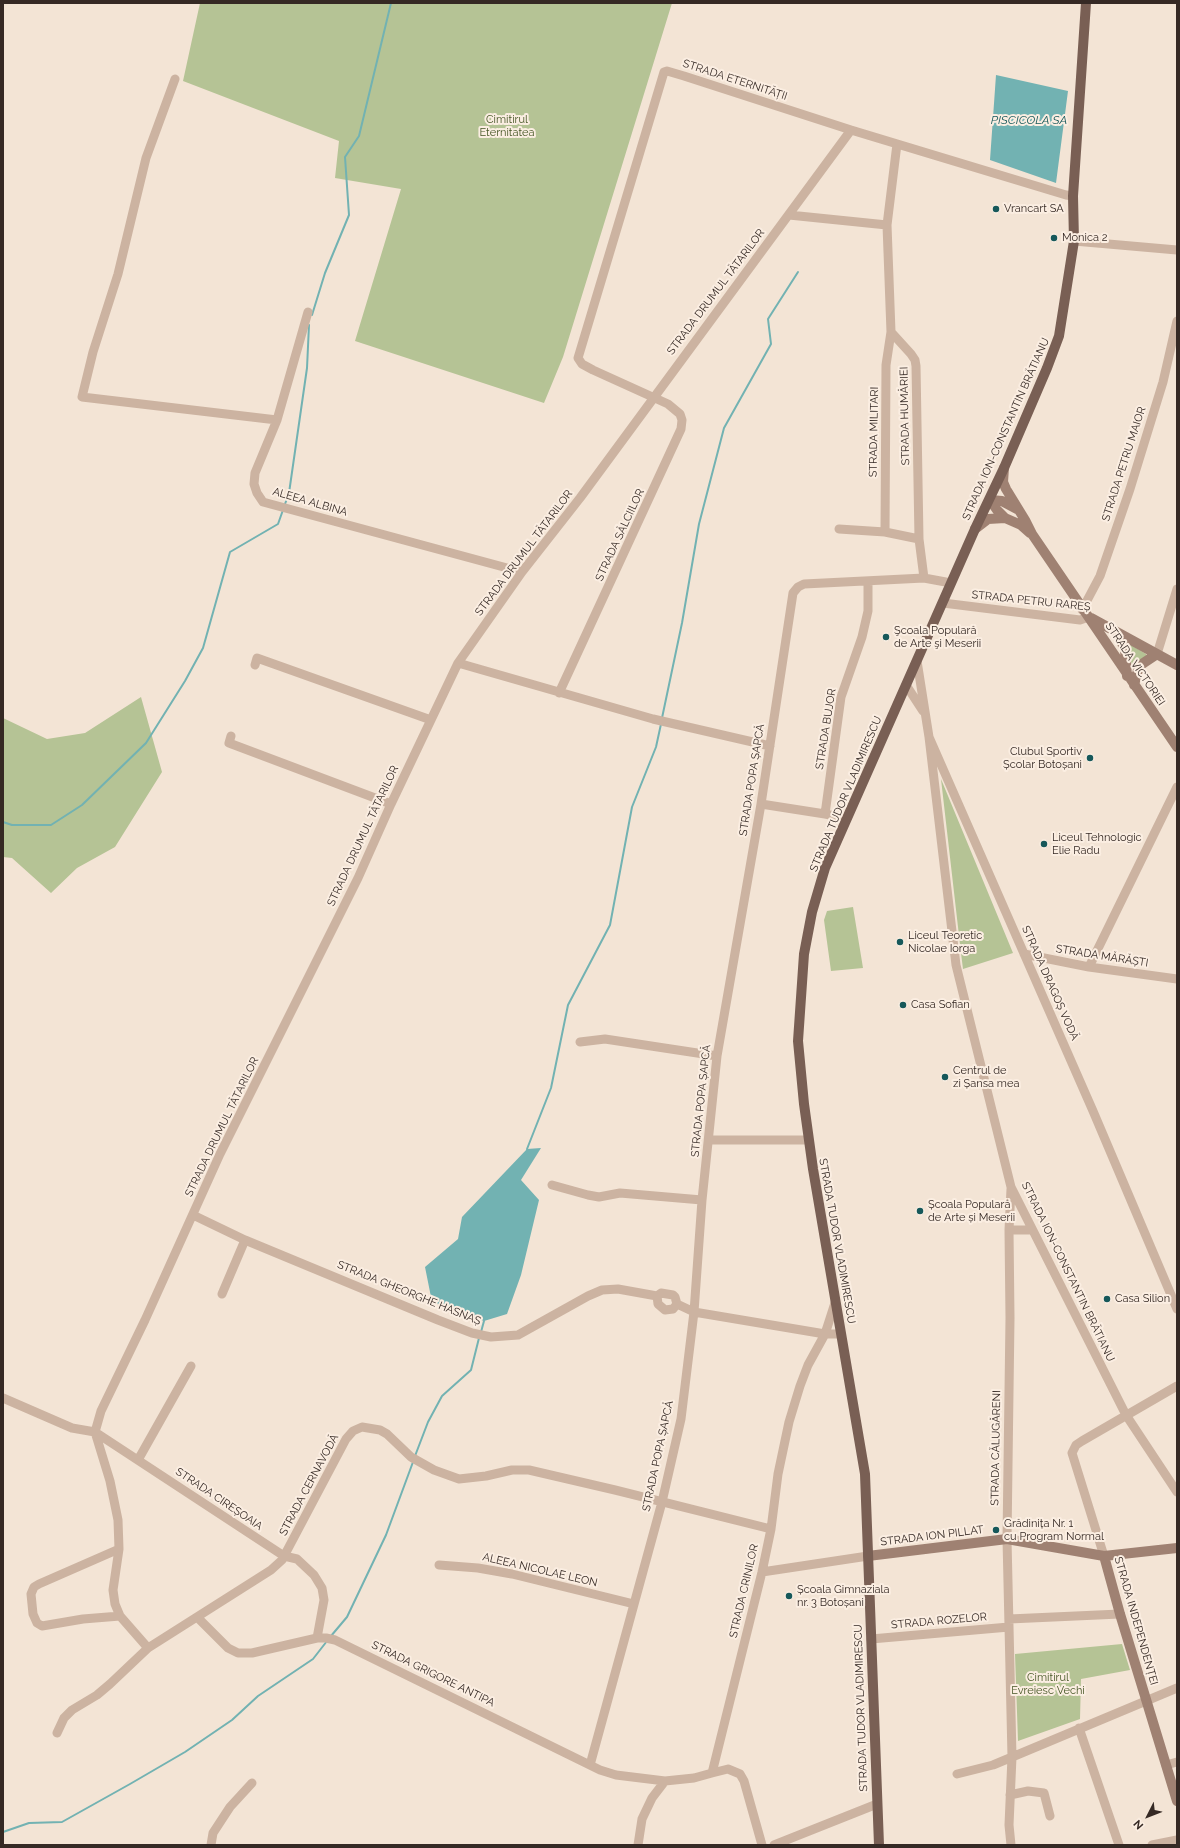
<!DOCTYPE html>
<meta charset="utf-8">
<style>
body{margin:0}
#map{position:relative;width:1180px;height:1848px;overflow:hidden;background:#f3e4d5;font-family:Raleway,sans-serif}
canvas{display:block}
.frame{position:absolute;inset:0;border:4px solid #352924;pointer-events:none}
.north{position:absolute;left:1128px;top:1796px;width:40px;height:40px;-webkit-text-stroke:3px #fbeee2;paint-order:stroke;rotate:228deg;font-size:11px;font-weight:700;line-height:16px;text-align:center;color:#352924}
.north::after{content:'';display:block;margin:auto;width:14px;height:18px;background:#352924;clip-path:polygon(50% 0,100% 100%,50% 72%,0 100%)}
</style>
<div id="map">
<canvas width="1180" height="1848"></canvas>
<div class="frame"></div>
<div class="north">N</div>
</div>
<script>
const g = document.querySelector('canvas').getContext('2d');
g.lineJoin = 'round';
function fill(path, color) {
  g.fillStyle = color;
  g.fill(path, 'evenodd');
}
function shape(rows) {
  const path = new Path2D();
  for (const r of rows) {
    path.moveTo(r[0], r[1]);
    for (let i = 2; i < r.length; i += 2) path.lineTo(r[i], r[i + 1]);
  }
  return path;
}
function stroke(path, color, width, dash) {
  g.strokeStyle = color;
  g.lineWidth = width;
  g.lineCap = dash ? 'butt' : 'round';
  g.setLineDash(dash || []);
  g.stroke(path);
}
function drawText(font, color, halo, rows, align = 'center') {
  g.font = font + ' Raleway,sans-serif';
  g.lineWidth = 4;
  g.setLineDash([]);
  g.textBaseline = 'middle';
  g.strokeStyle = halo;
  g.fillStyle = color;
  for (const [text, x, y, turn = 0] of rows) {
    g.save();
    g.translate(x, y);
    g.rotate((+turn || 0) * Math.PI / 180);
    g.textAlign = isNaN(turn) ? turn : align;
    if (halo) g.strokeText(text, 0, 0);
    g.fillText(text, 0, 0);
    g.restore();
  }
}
const green = shape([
 [200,3,672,3,563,357,544,403,355,341,401,189,335,178,339,141,183,81],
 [1128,643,1146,654,1147,656,1134,667,1132,665,1126,644],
 [141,697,162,772,115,847,77,868,51,893,12,858,3,857,3,718,47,739,85,733],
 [941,779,1013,953,963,969,961,953],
 [853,907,863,968,831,971,824,920,827,911],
 [1122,1644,1130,1670,1081,1679,1080,1719,1018,1741,1015,1654]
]);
const water = shape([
 [996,75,1068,91,1056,183,990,160],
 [541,1148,521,1180,539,1200,521,1275,507,1314,484,1321,432,1302,425,1267,458,1239,462,1217,527,1149]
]);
const stream = shape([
 [312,315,325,273,349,215,345,157,359,136,391,3],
 [285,504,289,493,307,368,309,325],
 [662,718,682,623,699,524,724,428,771,344,768,319,798,272],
 [3,822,12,825,51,825,82,805,146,743,185,681,203,648,230,552,278,524,283,510],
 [527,1149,551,1088,568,1005,610,925,632,807,656,747,661,724],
 [481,1332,484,1321],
 [415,1456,428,1422,442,1396,471,1370,479,1338],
 [331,1636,347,1617,386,1535,413,1462],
 [3,1832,29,1823,62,1822,130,1784,185,1752,232,1720,258,1696,313,1659,327,1641]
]);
const street = shape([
 [175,79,146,158,118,274,93,352,82,397,277,420],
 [897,144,887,225,891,332,911,354,915,360,916,366,919,539,924,578],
 [789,215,887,225],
 [1074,241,1177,250],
 [308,312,277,420,255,473,254,484,257,493,263,502,522,572],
 [839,529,885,532,919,539],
 [885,532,886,365,891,332],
 [943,603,1080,620,1089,617],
 [1082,610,1100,576,1130,489,1163,382,1177,321],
 [1157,654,1177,589],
 [917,661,929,737,1093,1111,1177,1309],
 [458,663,653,719,770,746],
 [255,665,257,658,431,720],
 [906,685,923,711],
 [559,693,681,429,682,420,680,414,668,404,593,370,582,364,578,358,664,72,667,71,684,76,851,130,1066,195,1073,196],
 [231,736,229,743,391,804],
 [929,737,956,965,1011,1187,1126,1415,1177,1492],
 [761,804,825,814],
 [846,818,825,814,841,697,862,637,868,611,868,582],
 [1024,954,1089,967,1177,979],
 [1089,967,1177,787],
 [580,1042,605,1039,717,1056],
 [710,1140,808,1140],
 [552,1185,588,1195,599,1197,620,1193,702,1200],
 [1011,1189,1009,1230,1010,1318,1007,1539,1012,1757,1009,1825,1011,1845],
 [193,1215,245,1240,438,1320,472,1333,491,1337,518,1335,588,1296,602,1290,618,1289,657,1296,658,1304,665,1310,673,1309,677,1304,694,1312,825,1334,841,1334],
 [1009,1230,1032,1230],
 [222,1294,245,1240],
 [657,1296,661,1293,673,1295,675,1297,677,1304],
 [3,1398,72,1428,95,1432,101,1411,145,1320,220,1154,358,878,391,804,458,663,522,572,580,498,851,130],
 [95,1432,284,1556,297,1559,314,1575,322,1588,324,1600,317,1638],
 [95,1432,110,1481,118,1520,119,1549,113,1590,115,1604,120,1616,148,1648],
 [138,1460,191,1366],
 [119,1549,39,1584,34,1587,31,1594,33,1614,37,1623,42,1626,83,1619,120,1616],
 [1104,1556,1072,1453,1076,1445,1082,1441,1177,1386],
 [439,1565,478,1568,512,1574,634,1604],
 [762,1572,868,1556],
 [197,1617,228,1648,238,1653,252,1653,317,1638,326,1638,335,1640,600,1770,616,1775,665,1781],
 [1009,1619,1120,1614],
 [871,1639,1009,1627],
 [1079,1728,1119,1845],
 [57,1733,64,1718,72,1710,97,1695,110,1684,148,1648,271,1570,282,1560,346,1439,353,1431,362,1427,380,1430,387,1434,411,1457,434,1470,459,1479,486,1476,512,1470,529,1470,615,1490,771,1529],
 [590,1765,662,1502,681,1419,694,1312,702,1200,717,1056,761,804,793,593,798,587,804,584,924,578,951,583],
 [1166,1765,1177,1762],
 [712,1773,728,1769,740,1774,744,1781,762,1845],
 [957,1774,993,1765,1177,1688],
 [1010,1795,1028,1791,1044,1793,1050,1816],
 [211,1845,213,1833,230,1807,252,1783],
 [638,1845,642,1819,652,1798,665,1781,694,1778,712,1773,762,1572,771,1529,778,1474,789,1422,800,1386,808,1365,825,1334,835,1303],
 [774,1845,877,1804],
 [1152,1845,1177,1840]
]);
const secondary = shape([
 [1004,468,1003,482,1006,489,1025,520,1032,534,1177,747],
 [990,500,997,510,1005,518,1021,525,1030,533],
 [990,500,1002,501,1017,509],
 [975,529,988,519,1005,518],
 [1091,618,1177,665],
 [1118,634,1125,650,1127,676],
 [1134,685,1138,670,1142,664,1157,654],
 [868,1556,1007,1539,1104,1556,1177,1548],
 [1104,1556,1120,1614,1177,1801]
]);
const primary = shape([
 [879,1845,865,1474,813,1169,804,1104,798,1041,804,954,812,912,825,868,975,529,1004,468,1047,368,1059,336,1074,241,1073,196,1086,3]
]);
const markers = [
 [996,209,4,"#16585a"],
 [1054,238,4,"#16585a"],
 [886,637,4,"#16585a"],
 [1090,758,4,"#16585a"],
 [1044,844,4,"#16585a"],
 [900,942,4,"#16585a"],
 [903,1005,4,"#16585a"],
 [945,1077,4,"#16585a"],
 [920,1211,4,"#16585a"],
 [1107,1299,4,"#16585a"],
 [996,1530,4,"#16585a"],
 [789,1596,4,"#16585a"]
];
const streetNames = [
 ["STRADA ETERNITĂȚII",735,80,18],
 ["STRADA DRUMUL TĂTARILOR",716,292,-53],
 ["STRADA HUMĂRIEI",905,416,-91],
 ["STRADA ION-CONSTANTIN BRĂTIANU",1006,429,-66],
 ["STRADA MILITARI",874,432,-89],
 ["STRADA PETRU MAIOR",1124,464,-72],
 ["ALEEA ALBINA",310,502,16],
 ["STRADA SĂLCIILOR",620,535,-65],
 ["STRADA DRUMUL TĂTARILOR",524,553,-53],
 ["STRADA PETRU RAREȘ",1031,601,6],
 ["STRADA VICTORIEI",1135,664,56],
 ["STRADA BUJOR",826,729,-81],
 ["STRADA POPA ȘAPCĂ",752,780,-81],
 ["STRADA TUDOR VLADIMIRESCU",846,794,-67],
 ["STRADA DRUMUL TĂTARILOR",363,836,-65],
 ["STRADA MĂRĂȘTI",1102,956,9],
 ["STRADA DRAGOȘ VODĂ",1050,983,66],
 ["STRADA POPA ȘAPCĂ",701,1101,-84],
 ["STRADA DRUMUL TĂTARILOR",222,1127,-64],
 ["STRADA TUDOR VLADIMIRESCU",837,1241,80],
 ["STRADA ION-CONSTANTIN BRĂTIANU",1068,1272,64],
 ["STRADA GHEORGHE HASNAȘ",409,1293,22],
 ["STRADA CĂLUGĂRENI",996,1448,-89],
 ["STRADA POPA ȘAPCĂ",658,1456,-78],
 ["STRADA CERNAVODĂ",309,1485,-62],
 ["STRADA CIREȘOAIA",219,1499,34],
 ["STRADA ION PILLAT",932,1536,-7],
 ["ALEEA NICOLAE LEON",540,1570,13],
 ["STRADA CRINILOR",744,1591,-77],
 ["STRADA ROZELOR",939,1621,-5],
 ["STRADA INDEPENDENȚEI",1136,1621,74],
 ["STRADA GRIGORE ANTIPA",433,1674,26],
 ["STRADA TUDOR VLADIMIRESCU",861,1708,-92]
];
const parkNames = [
 ["Cimitirul",507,120],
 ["Eternitatea",507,133],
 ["Cimitirul",1048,1678],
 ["Evreiesc Vechi",1048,1691]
];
const poiNames = [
 ["Vrancart SA",1004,209],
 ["Monica 2",1062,238],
 ["Şcoala Populară",894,631],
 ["de Arte şi Meserii",894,644],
 ["Clubul Sportiv",1082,752,"right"],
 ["Școlar Botoșani",1082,765,"right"],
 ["Liceul Tehnologic",1052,838],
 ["Elie Radu",1052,851],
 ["Liceul Teoretic",908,936],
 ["Nicolae Iorga",908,949],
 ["Casa Sofian",911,1005],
 ["Centrul de",953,1071],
 ["zi Șansa mea",953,1084],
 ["Școala Populară",928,1205],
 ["de Arte și Meserii",928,1218],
 ["Casa Silion",1115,1299],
 ["Grădinița Nr. 1",1004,1524],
 ["cu Program Normal",1004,1537],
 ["Școala Gimnaziala",797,1590],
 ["nr. 3 Botoșani",797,1603]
];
const waterNames = [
 ["PISCICOLA SA",1029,120]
];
fill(green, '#b5c395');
fill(water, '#72b2b2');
stroke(stream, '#72b2b2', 2);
stroke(street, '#ccb3a1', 9);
stroke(secondary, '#9f8172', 10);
stroke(primary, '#795f54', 10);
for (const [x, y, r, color] of markers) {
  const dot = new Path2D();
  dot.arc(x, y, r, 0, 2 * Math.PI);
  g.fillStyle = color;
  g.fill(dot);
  stroke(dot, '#fbeee2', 1.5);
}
drawText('11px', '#352924', '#fbeee2', streetNames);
drawText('11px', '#465626', '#fbeee2', parkNames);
drawText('11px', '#352924', '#fbeee2', poiNames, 'left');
drawText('italic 12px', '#16585a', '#fbeee2', waterNames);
</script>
